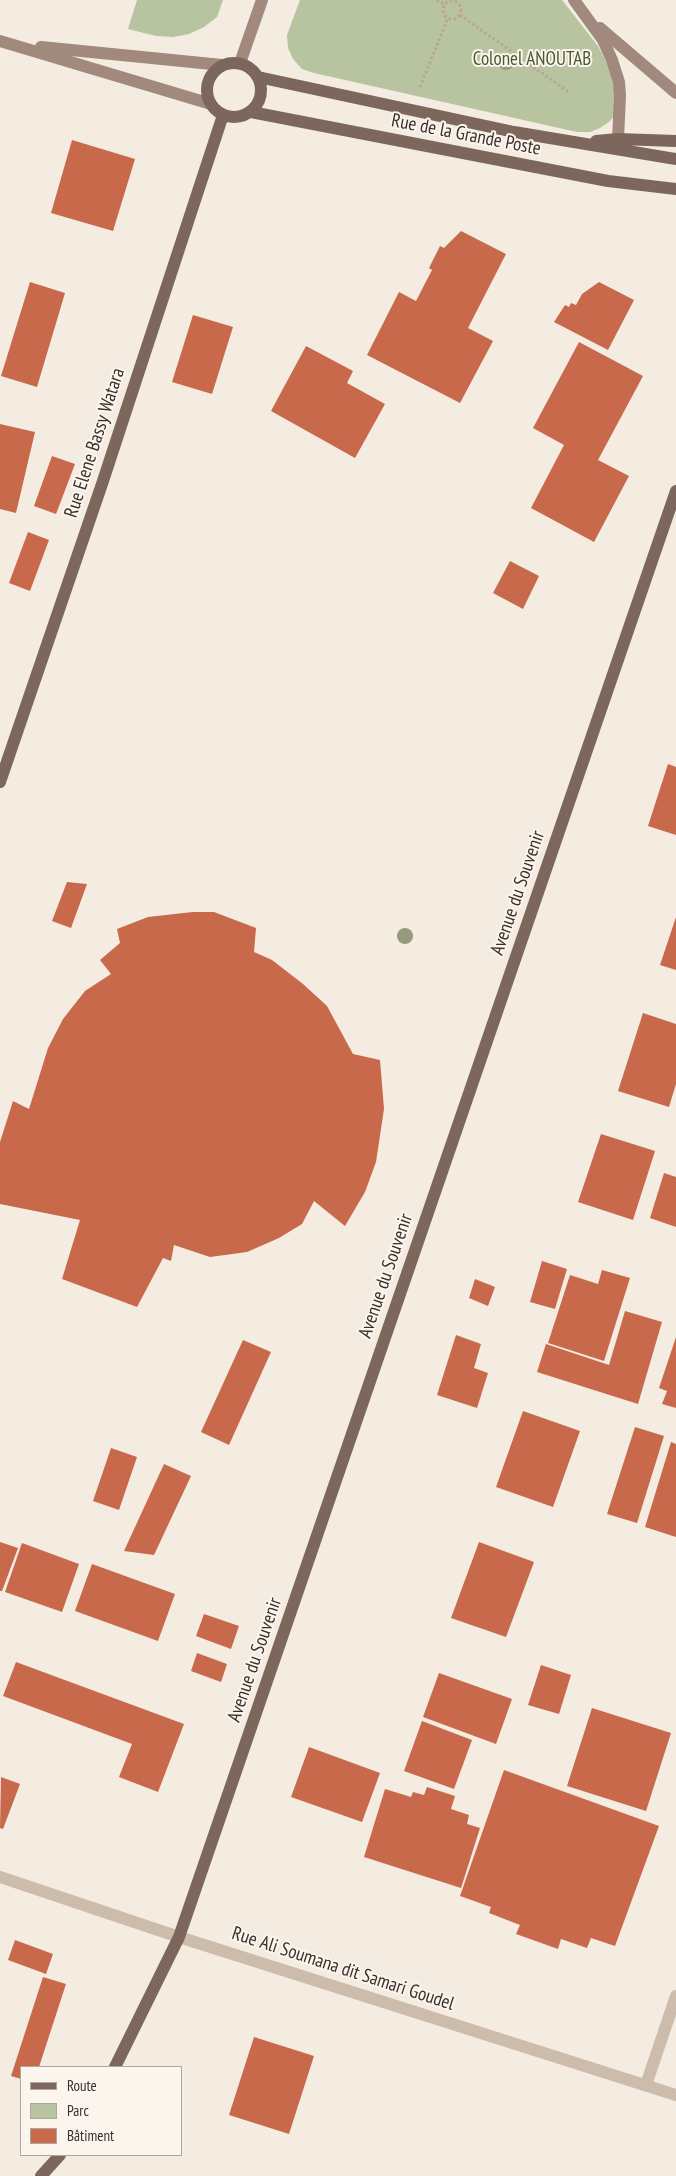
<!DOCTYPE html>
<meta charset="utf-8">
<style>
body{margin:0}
#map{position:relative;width:676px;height:2176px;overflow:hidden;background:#f4ebe1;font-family:"PT Sans Narrow",sans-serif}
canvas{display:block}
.legend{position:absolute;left:20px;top:2066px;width:162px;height:90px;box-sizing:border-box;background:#fbf5ee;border:1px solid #aea6a0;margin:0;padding:6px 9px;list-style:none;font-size:15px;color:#3b302b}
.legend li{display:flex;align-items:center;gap:10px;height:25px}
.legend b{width:25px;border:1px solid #aea6a0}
</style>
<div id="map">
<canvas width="676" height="2176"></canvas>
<ul class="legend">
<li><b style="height:6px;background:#7d675c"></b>Route</li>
<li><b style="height:14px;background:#b8c4a0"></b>Parc</li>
<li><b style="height:14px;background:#c8694b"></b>Bâtiment</li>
</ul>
</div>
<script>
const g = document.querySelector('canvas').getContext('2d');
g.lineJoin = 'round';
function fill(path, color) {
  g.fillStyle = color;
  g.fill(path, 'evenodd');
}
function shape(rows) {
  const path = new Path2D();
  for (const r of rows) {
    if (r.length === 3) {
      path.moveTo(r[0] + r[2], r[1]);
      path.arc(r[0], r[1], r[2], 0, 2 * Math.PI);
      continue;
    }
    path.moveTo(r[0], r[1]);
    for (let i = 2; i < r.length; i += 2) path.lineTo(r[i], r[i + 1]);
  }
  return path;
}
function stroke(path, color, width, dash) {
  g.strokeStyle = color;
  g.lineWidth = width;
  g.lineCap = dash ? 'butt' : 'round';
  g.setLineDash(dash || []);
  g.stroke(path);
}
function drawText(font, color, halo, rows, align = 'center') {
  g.font = font + ' "PT Sans Narrow",sans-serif';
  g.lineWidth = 4;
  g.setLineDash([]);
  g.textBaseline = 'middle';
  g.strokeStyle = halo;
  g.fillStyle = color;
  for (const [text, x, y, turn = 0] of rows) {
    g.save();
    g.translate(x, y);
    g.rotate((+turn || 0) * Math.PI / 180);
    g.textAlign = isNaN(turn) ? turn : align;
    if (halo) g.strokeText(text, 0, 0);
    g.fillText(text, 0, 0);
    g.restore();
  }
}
const green = shape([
 [137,0,223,0,217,17,204,27,189,34,173,37,156,36,128,29],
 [300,0,562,0,598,46,616,81,616,114,609,122,600,128,590,132,577,132,314,73,302,69,293,59,288,48,287,35]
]);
const building = shape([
 [72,140,135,159,113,231,51,213],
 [461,231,506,254,468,328,493,341,460,403,367,355,399,292,416,301,432,270,429,268,440,246,444,248],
 [30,282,65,293,37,387,1,376],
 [599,282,634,300,608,350,554,322,565,305,569,307,571,303,576,305,582,294],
 [193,315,233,327,212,394,172,382],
 [579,342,643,376,598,460,629,476,594,542,531,508,564,445,533,428],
 [306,346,353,371,347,383,385,404,355,458,271,411],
 [0,424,35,432,16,513,0,509],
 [52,456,75,464,56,514,34,506],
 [28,532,49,540,30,591,9,583],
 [510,561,539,576,523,609,493,593],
 [668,764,676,767,676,835,648,826],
 [67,882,87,884,71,928,52,921],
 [193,912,214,912,256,928,254,952,272,960,303,984,327,1006,353,1054,380,1060,384,1109,376,1162,365,1192,345,1226,314,1201,302,1224,279,1238,247,1252,210,1257,174,1245,171,1261,163,1258,137,1307,62,1279,80,1220,0,1204,0,1142,13,1101,29,1109,48,1048,63,1019,85,991,111,974,100,960,120,943,117,929,148,917],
 [676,917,676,970,660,965],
 [643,1013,676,1024,676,1084,669,1107,618,1091],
 [601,1134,655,1151,633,1220,578,1202],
 [664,1173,676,1177,676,1227,650,1218],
 [542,1261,567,1269,555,1309,530,1302],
 [602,1270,630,1278,604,1361,548,1343,570,1275,598,1284],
 [475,1279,495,1287,488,1306,469,1298],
 [625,1311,662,1322,638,1404,537,1372,546,1344,609,1365],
 [456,1335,481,1344,474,1368,488,1373,477,1408,437,1395],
 [676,1337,676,1408,662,1404,667,1391,659,1388],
 [243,1340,271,1352,229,1445,201,1432],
 [523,1411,580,1431,553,1507,496,1487],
 [635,1427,664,1436,637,1523,607,1514],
 [671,1442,676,1444,676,1537,645,1527],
 [111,1448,137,1457,119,1510,93,1501],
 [164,1464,191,1476,154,1555,124,1551],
 [0,1542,18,1548,2,1591,0,1591],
 [479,1542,534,1562,506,1637,451,1618],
 [22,1543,79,1564,62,1612,5,1592],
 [92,1564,175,1594,158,1641,75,1611],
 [204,1614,239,1626,231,1649,196,1636],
 [197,1653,227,1664,221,1682,191,1671],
 [16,1662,184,1724,158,1792,119,1777,132,1744,3,1696],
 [541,1665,571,1675,559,1714,528,1705],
 [439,1673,512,1699,496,1744,423,1717],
 [592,1708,671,1733,646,1811,567,1786],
 [422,1721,472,1740,454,1789,404,1771],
 [309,1747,380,1773,362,1822,291,1797],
 [504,1770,659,1826,615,1946,591,1938,587,1948,561,1939,558,1949,516,1934,520,1925,489,1913,491,1907,460,1896],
 [1,1777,20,1784,3,1829,0,1828],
 [427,1787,455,1796,451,1809,469,1815,467,1824,480,1828,461,1888,364,1857,385,1789,411,1797,413,1792,424,1795],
 [15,1940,53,1954,46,1974,8,1960],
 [43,1977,66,1984,39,2067,21,2067,21,2079,11,2076],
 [254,2037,314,2056,289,2134,229,2115]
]);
const path = shape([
 [437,0,445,5],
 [452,10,9],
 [460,15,570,93],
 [420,87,448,18]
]);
const street = shape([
 [0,1877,179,1937,676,2095],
 [646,2085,676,1996]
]);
const secondary = shape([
 [574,0,603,40,612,60,619,82,620,96,618,139],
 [600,28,676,93],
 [0,41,211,104],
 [41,47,222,65],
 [240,63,262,0]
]);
const primary = shape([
 [234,90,27],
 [258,77,514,132,676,159],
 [251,112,608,181,676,189],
 [596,141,618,139,676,141],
 [0,782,103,481,223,115],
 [115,2067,179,1937,676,491],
 [41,2176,60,2155]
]);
const trees = [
 [506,62],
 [405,936]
];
const parkNames = [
 ["Colonel ANOUTAB",532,60]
];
const streetNames = [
 ["Rue de la Grande Poste",466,135,11],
 ["Rue Elene Bassy Watara",95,443,-72],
 ["Avenue du Souvenir",518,893,-71],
 ["Avenue du Souvenir",386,1276,-71],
 ["Avenue du Souvenir",255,1660,-71],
 ["Rue Ali Soumana dit Samari Goudel",343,1969,18]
];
fill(green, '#b8c4a0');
fill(building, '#c8694b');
stroke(path, '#b9a596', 3, [2.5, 2.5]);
stroke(street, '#cdbbac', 12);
stroke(secondary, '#a18a7d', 12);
stroke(primary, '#7d675c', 12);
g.fillStyle = '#969b7f';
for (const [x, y] of trees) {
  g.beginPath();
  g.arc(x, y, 8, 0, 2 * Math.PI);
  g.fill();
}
drawText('19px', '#4a5a2e', '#fbf5ee', parkNames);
drawText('19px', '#3b302b', '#fbf5ee', streetNames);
</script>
